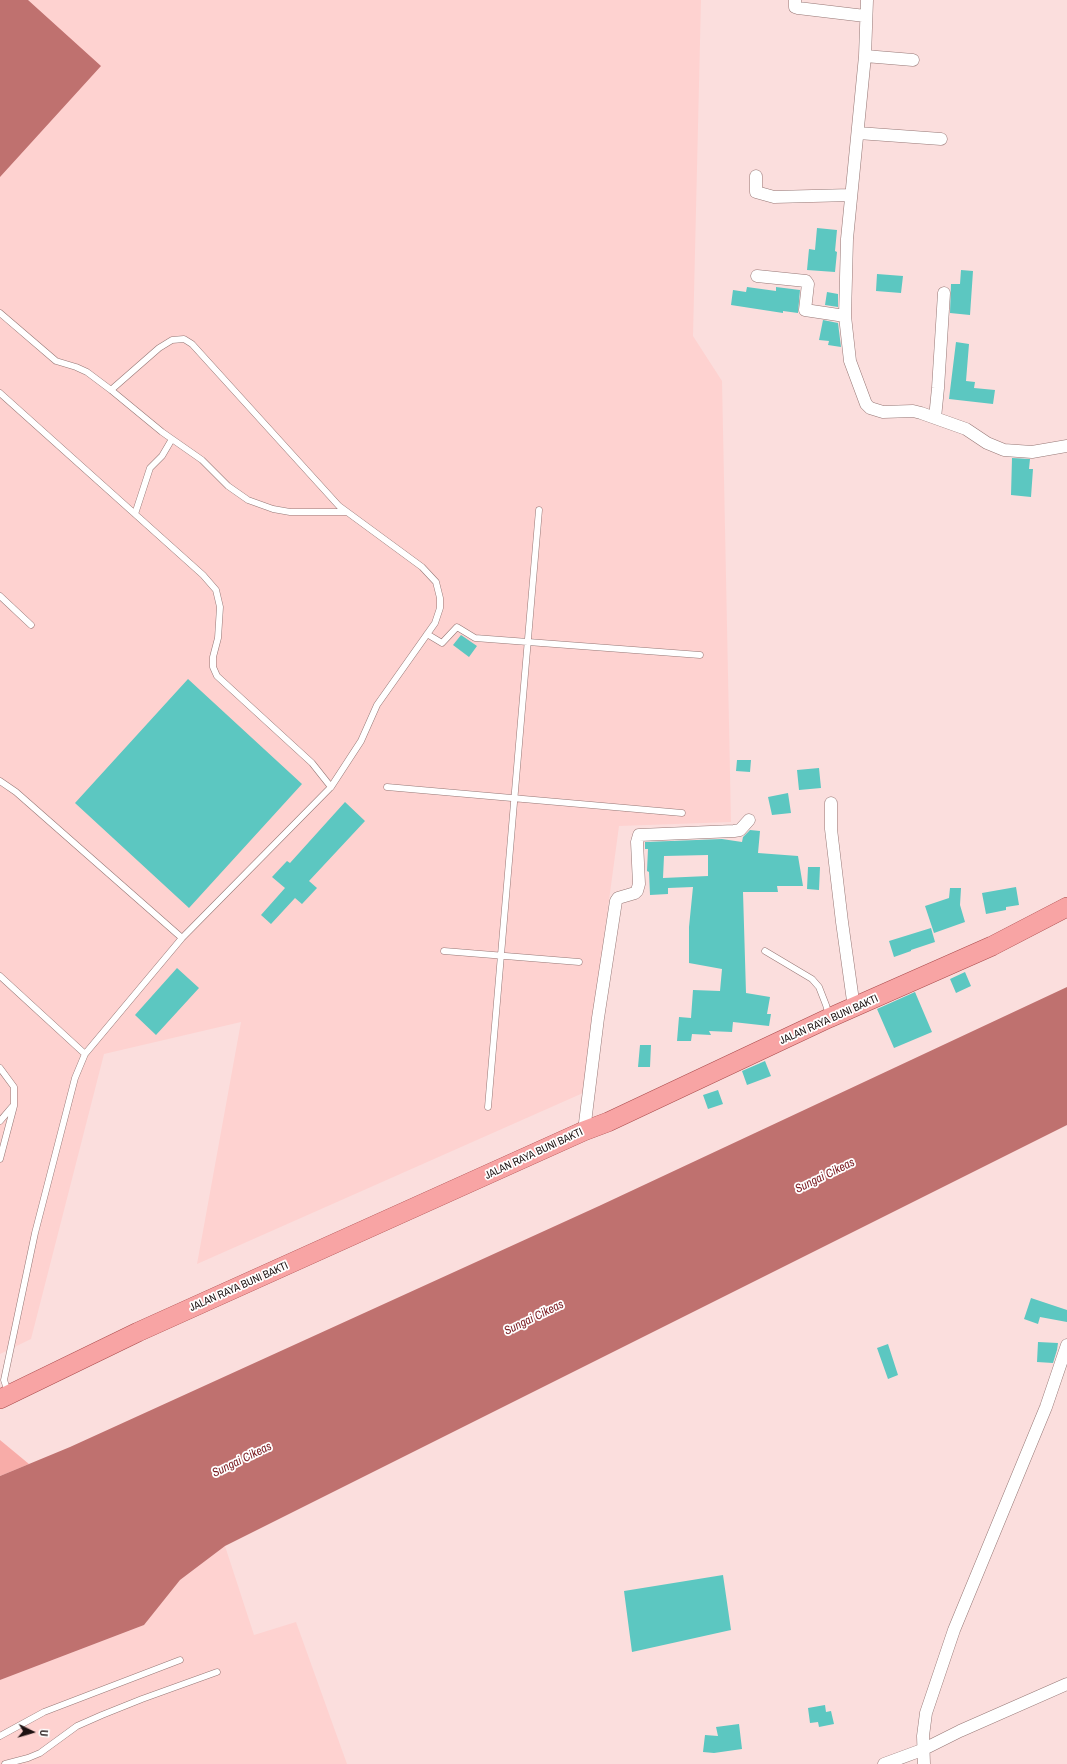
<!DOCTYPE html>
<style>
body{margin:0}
#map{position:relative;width:1067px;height:1764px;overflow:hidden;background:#fbdedd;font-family:"Archivo Narrow",sans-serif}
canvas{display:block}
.north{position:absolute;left:12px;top:1712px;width:40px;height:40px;-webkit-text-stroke:3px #fff;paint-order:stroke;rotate:95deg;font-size:11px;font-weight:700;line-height:16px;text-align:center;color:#1e1212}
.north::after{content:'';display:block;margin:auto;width:14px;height:18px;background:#1e1212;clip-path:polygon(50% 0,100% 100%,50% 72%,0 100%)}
</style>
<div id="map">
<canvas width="1067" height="1764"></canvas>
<div class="north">U</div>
</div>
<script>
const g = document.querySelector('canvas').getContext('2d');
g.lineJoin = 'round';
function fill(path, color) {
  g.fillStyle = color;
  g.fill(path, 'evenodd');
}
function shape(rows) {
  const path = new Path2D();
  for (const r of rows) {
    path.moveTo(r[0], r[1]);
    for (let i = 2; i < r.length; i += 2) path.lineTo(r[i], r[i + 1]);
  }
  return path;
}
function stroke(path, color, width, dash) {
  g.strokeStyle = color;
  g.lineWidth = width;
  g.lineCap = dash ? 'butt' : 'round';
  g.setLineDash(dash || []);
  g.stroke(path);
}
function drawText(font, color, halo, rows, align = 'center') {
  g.font = font + ' "Archivo Narrow",sans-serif';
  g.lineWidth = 3.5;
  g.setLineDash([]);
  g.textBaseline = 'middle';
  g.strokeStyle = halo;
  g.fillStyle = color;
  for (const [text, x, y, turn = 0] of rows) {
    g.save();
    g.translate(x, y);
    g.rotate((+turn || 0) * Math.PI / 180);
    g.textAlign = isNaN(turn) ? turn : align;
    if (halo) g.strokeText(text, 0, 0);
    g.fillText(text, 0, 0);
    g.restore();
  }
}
const built = shape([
 [0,0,701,0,693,336,722,381,731,822,619,826,583,1093,197,1264,241,1022,104,1054,31,1339,0,1354],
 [225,1546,254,1635,296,1622,347,1764,0,1764,0,1680,144,1625,180,1580]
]);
const green = shape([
 [0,1440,29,1464,0,1476]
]);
const water = shape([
 [0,0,28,0,101,66,0,177],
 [1067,987,1067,1125,225,1546,180,1580,144,1625,0,1680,0,1476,70,1447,599,1206]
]);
const building = shape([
 [817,228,837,230,835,251,837,252,835,272,807,270,809,249,815,250],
 [961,270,973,271,970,315,950,313,951,284,960,284],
 [877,274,903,276,901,293,876,291],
 [747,287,776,291,776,287,800,290,798,313,783,311,783,313,731,305,733,290,746,292],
 [827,292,838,294,838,307,825,305],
 [823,320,838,323,841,347,828,345,829,341,819,340],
 [956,342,969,344,966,381,975,382,974,388,995,390,993,404,949,399],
 [1012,458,1030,459,1029,469,1033,469,1031,497,1011,495],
 [461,635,477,646,469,657,453,645],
 [188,679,302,784,189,908,75,803],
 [737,760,751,760,750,772,736,771],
 [819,768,821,788,799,790,797,770],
 [788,793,791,813,772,815,768,797],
 [345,802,365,821,309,881,317,888,302,904,295,898,271,924,261,915,285,888,272,877,287,861,290,863],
 [750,830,760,831,758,853,798,856,803,886,777,886,778,892,743,892,746,993,770,997,767,1014,771,1014,769,1026,733,1022,732,1032,709,1031,711,1035,692,1034,691,1041,677,1041,679,1017,691,1018,693,990,720,991,722,969,689,963,689,927,693,887,668,888,668,894,650,895,649,872,647,871,648,849,645,849,645,842,722,839,742,842,743,837],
 [708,855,708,876,663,878,664,856],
 [808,867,820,867,819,890,807,889],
 [1016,887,1019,905,1006,907,1006,910,986,914,982,893],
 [950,888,961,888,960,905,965,922,934,933,925,906,949,898],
 [931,928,935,942,911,950,911,951,894,957,889,941],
 [177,968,199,988,156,1035,135,1015],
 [965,972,971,986,956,993,950,979],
 [915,992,932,1032,894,1048,877,1009],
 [640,1045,651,1045,650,1067,638,1067],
 [765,1061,771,1076,747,1085,742,1071],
 [718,1090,723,1104,708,1109,703,1095],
 [1031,1298,1067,1310,1067,1322,1040,1317,1038,1324,1024,1319],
 [1038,1342,1058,1343,1057,1350,1053,1363,1037,1362],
 [888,1344,898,1375,888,1379,877,1348],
 [723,1575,731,1630,632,1652,624,1591],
 [825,1705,826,1712,831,1711,834,1724,819,1727,818,1722,810,1723,808,1708],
 [739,1724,742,1749,714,1753,703,1752,705,1735,718,1736,716,1727]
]);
const service = shape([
 [0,313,56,361,76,367,87,372,111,390,162,432,202,460,228,486,248,500,273,509,290,512,346,512],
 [111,390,159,348,172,340,184,339,192,344,339,506,422,567,436,582,440,598,440,608,435,623,377,705,361,741,331,787],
 [0,393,203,575,216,590,220,607,218,638,213,657,213,667,217,676,312,763,331,787,182,938,85,1054,75,1078,35,1233,4,1380,8,1392],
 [135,514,150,468,162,456,172,439],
 [0,596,31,625],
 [427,634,442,643,457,627,475,638,700,655],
 [0,781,16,792,182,938],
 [387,787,682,813],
 [444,951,579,962],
 [765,951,812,979,819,987,826,1005,829,1015],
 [0,976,85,1054],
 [0,1068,14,1087,14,1106,0,1159],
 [488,1107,539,510],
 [0,1121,12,1107],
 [0,1736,44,1712,180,1660],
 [5,1764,28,1758,40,1753,77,1726,102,1715,142,1699,217,1672]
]);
const minor = shape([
 [795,0,795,7,798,8,865,16],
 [867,0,865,56,847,239,845,316,850,361,866,404,870,408,883,412,913,411,921,413,966,429,987,443,1004,450,1032,452,1067,446],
 [865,56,913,60],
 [858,133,941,139],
 [756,176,756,192,774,197,851,195],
 [757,276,806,281,808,284,805,310,845,316],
 [935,418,938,388,944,293],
 [831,803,831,829,842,922,854,1008],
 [584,1131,598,1018,616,901,618,898,635,893,637,891,639,884,637,842,639,835,734,831,740,830,749,820],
 [884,1764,922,1750,960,1731,1067,1684],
 [924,1764,923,1736,926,1713,954,1630,1046,1407,1067,1345]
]);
const primary = shape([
 [0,1399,138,1332,584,1131,608,1122,829,1018,992,946,1067,907]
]);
const streetNames = [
 ["JALAN RAYA BUNI BAKTI",829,1020,-24],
 ["JALAN RAYA BUNI BAKTI",534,1154,-25],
 ["JALAN RAYA BUNI BAKTI",239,1287,-24]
];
const waterNames = [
 ["Sungai Cikeas",825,1176,-26],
 ["Sungai Cikeas",534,1318,-26],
 ["Sungai Cikeas",242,1460,-26]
];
fill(built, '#fed2d0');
fill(green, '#f8aca8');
fill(water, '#bf716f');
fill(building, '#5cc7c1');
stroke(service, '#967775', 7);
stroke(minor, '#967775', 13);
stroke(primary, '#a9494a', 20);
stroke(service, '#fff', 6);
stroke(minor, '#fff', 12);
stroke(primary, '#f8a4a4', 19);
drawText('11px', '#1e1212', '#fff', streetNames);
drawText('italic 12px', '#7b1d23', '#fff', waterNames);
</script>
